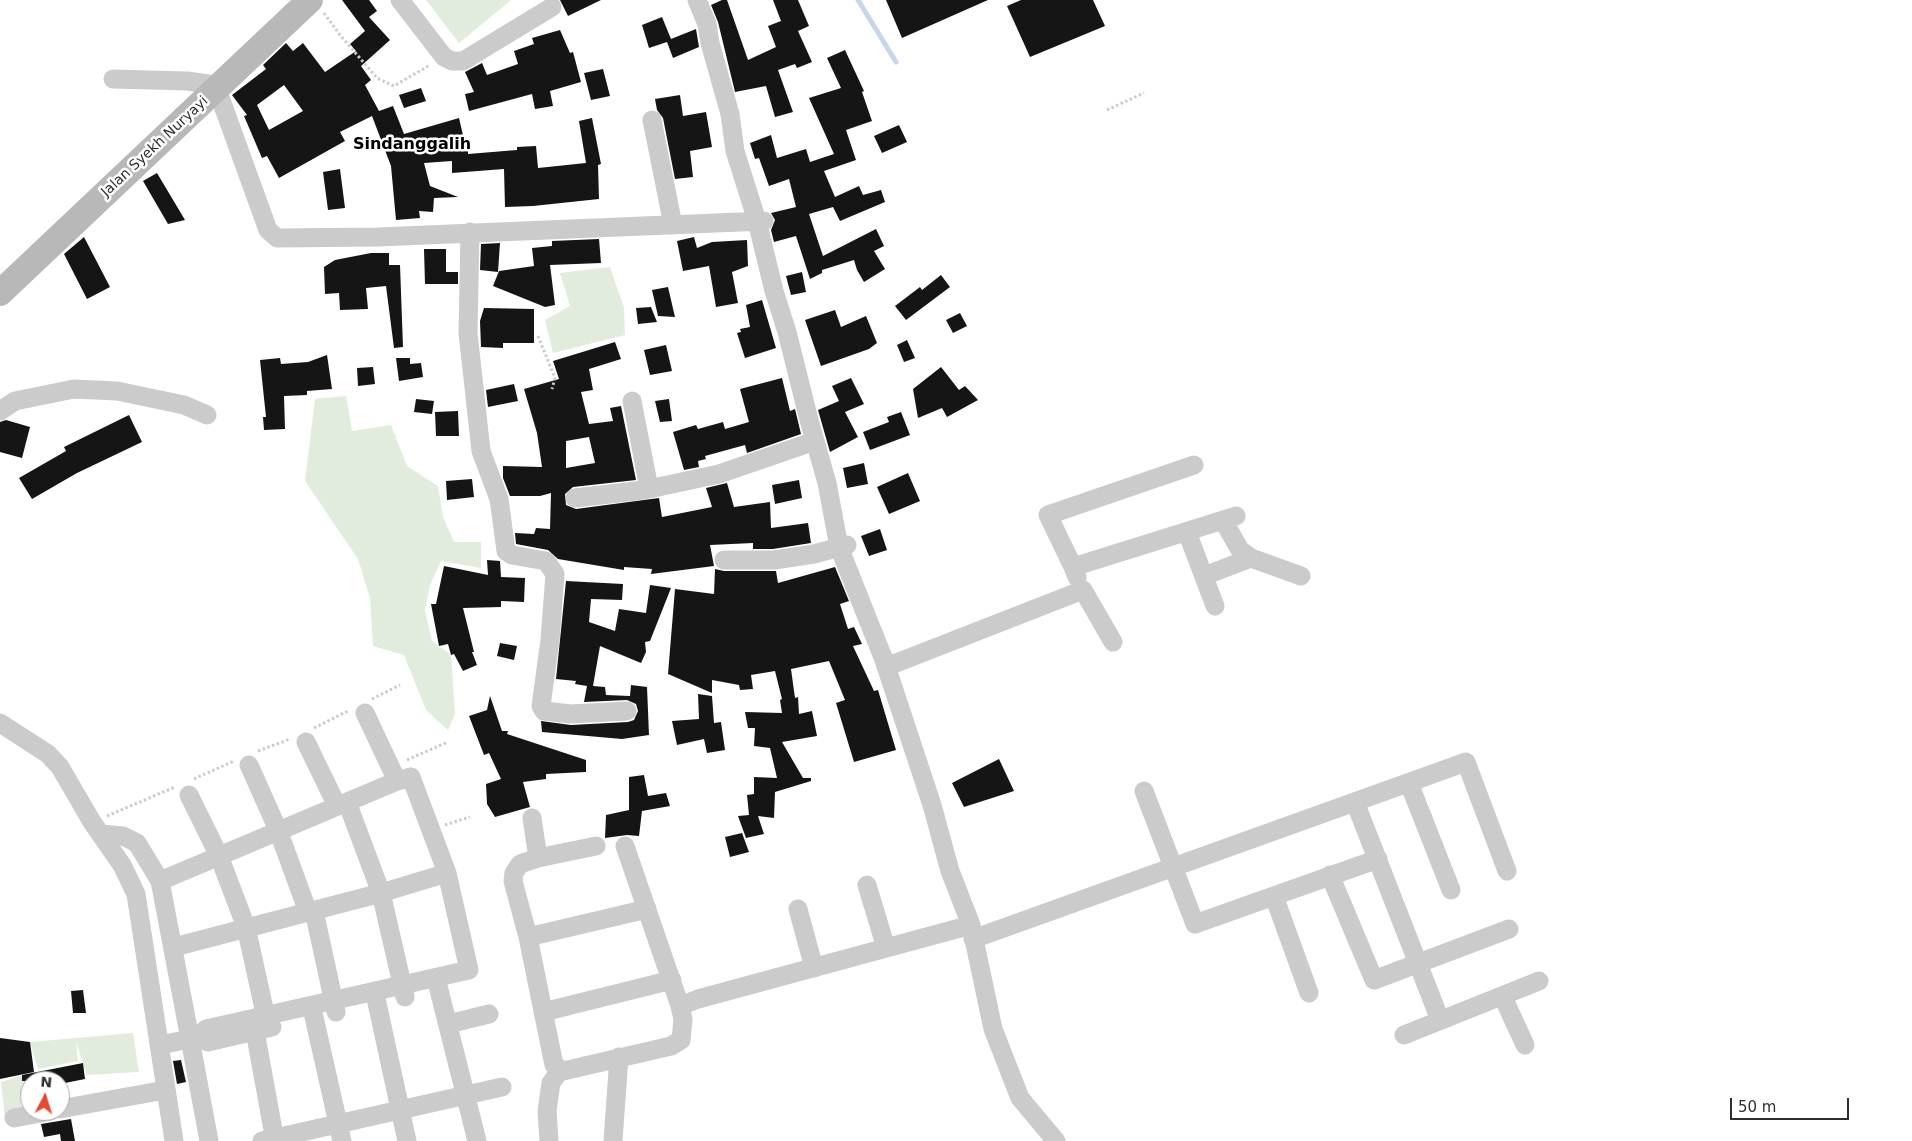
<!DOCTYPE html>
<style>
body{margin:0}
#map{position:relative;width:1912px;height:1141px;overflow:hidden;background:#fff;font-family:"DejaVu Sans",sans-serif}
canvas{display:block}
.north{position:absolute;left:20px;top:1071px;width:50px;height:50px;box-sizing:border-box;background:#fff;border:1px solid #ababab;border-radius:50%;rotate:5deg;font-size:14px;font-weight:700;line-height:20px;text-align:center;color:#2e2e2e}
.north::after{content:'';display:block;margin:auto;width:18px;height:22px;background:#e44a32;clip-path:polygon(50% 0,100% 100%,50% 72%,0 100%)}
.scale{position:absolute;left:1730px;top:1098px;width:119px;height:22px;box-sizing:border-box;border:2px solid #2e2e2e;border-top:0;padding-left:6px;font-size:15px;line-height:18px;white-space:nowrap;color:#2e2e2e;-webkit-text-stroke:4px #fff;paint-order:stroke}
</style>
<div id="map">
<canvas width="1912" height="1141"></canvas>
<div class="north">N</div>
<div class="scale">50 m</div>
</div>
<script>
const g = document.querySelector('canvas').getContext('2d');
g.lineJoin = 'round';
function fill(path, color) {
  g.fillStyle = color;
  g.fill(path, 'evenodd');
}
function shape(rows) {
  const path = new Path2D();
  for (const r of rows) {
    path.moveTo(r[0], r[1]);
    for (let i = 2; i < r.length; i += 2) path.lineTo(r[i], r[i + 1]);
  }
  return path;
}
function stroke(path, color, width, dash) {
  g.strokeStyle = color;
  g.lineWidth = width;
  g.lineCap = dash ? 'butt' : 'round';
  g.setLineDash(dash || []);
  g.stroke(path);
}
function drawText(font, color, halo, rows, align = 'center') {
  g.font = font + ' "DejaVu Sans",sans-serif';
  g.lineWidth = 5;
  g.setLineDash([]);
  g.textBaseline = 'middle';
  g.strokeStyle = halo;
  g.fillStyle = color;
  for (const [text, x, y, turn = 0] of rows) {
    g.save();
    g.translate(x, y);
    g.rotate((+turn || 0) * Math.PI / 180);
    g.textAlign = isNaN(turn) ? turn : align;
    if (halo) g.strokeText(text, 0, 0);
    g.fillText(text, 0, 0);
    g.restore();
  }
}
const green = shape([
 [426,0,511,0,459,43],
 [610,267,624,308,625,335,553,353,545,320,570,306,560,273],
 [346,396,352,431,391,425,407,466,438,486,443,517,454,542,481,542,481,568,441,561,430,585,425,610,432,641,451,655,455,714,448,730,426,710,404,655,373,646,370,598,358,559,305,481,315,399],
 [133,1033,139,1072,87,1075,76,1042,78,1061,38,1069,30,1042],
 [34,1072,38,1072,39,1081,30,1081,30,1111,36,1111,5,1119,1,1082]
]);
const stream = shape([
 [858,0,896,62]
]);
const building = shape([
 [342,0,369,0,377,11,369,17,390,40,361,66,371,80,365,85,379,111,393,106,404,134,459,118,465,144,468,143,468,154,517,150,517,147,536,146,538,168,586,163,579,121,592,118,601,164,598,165,599,199,533,206,505,207,504,169,452,173,452,161,424,163,430,186,458,197,434,198,433,212,419,211,420,218,396,220,391,166,372,116,340,132,345,141,279,178,267,156,262,158,244,116,247,115,232,95,266,69,263,65,286,43,293,51,303,43,325,72,356,51,350,44,365,31],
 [284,85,303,111,269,130,257,105],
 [560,0,601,0,568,16],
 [722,0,727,0,748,60,776,47,768,26,781,21,773,0,798,0,809,26,798,31,812,62,797,68,795,64,778,70,793,112,775,117,766,86,735,92,718,22,711,5],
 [886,0,988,0,902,38],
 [1021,0,1093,0,1105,26,1030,57,1007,6],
 [662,17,671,39,696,29,699,47,673,58,667,42,649,48,642,25],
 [560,30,570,53,573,52,581,82,550,91,553,106,535,109,532,94,469,111,465,94,474,92,465,72,482,63,487,75,518,64,514,51,534,44,532,38],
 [845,50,864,91,862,92,872,121,846,130,856,160,824,171,835,197,859,186,863,195,881,190,885,202,840,221,833,207,809,214,823,256,876,229,884,246,874,251,885,269,864,282,857,270,854,260,822,270,822,273,810,279,796,236,774,242,771,230,775,220,771,213,796,207,789,179,769,186,759,158,755,159,750,143,771,135,777,158,806,149,810,162,834,154,809,98,841,88,827,58],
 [603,69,610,96,591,100,584,73],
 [421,88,426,101,404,108,399,95],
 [680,95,683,116,706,112,712,147,690,151,693,177,675,179,663,118,657,110,655,99],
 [899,125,907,142,882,153,874,136],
 [340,169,345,208,328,210,323,172],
 [157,173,185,220,168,224,143,181],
 [84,237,110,287,87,299,64,254],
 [694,237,697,248,712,242,747,240,748,266,732,272,738,303,716,307,709,266,683,271,677,241],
 [599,239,601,263,550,265,555,305,545,307,493,286,499,271,534,266,532,248,552,246,552,241],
 [500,243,498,272,480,270,481,244],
 [424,249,446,249,446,272,458,272,458,284,425,284],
 [371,253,389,253,389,265,400,265,403,347,394,348,386,286,366,288,368,309,340,310,339,293,325,294,324,267,335,260],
 [802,272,806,292,791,295,786,276],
 [941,275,950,287,906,320,895,306,920,287,922,290],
 [668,287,675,317,658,316,652,290],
 [762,300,776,348,745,358,737,333,741,332,740,329,750,327,746,305],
 [651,307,657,322,638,324,636,308],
 [484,308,534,309,534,343,503,343,503,348,481,347,480,321],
 [835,310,841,327,866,316,877,343,869,349,821,366,805,320],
 [960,313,967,326,953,333,946,320],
 [907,340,915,358,904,362,897,345],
 [615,342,621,359,589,369,593,390,581,392,589,424,613,421,610,408,621,406,636,480,573,487,565,494,566,505,576,509,659,498,662,517,712,507,706,488,727,483,734,507,770,502,771,528,808,523,811,543,773,549,753,549,753,543,710,545,714,566,651,574,652,569,624,567,624,570,558,559,548,550,516,544,515,533,534,534,536,528,550,529,551,493,540,496,510,496,503,478,503,466,542,467,537,433,524,389,559,379,553,361],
 [589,437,595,463,566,468,566,441],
 [666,345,672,371,650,375,644,350],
 [327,355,332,389,307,391,307,395,284,396,285,429,264,430,263,417,266,417,260,360,280,358,281,364,308,362],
 [396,358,410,358,410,364,421,363,423,377,399,381],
 [373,367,375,384,358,386,357,368],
 [941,367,959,390,965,386,978,400,947,417,942,408,918,418,913,389],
 [782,378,790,411,795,409,801,434,747,453,745,445,705,456,706,459,698,461,699,467,684,470,673,432,696,425,698,429,723,422,725,429,749,422,740,389],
 [851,378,864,404,845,412,858,437,830,452,818,410,839,401,832,386],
 [514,384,518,401,488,407,486,390],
 [416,399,434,401,432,414,414,412],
 [669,399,672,421,660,422,655,401],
 [458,411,459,436,436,436,435,412],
 [901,412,910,435,870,450,863,432,889,422,887,417],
 [129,415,142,442,77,473,32,499,19,478,66,451,64,447],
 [6,420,30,427,22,458,0,452,0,422],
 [864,463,868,484,847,488,843,468],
 [908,473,920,501,889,514,877,487],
 [472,479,474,497,447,500,446,481],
 [799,480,802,498,775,504,772,485],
 [880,529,887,550,869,556,861,536],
 [487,560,500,561,501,577,525,578,524,602,501,601,501,607,463,608,474,652,472,652,477,665,463,671,454,654,451,655,448,644,439,646,431,604,436,604,444,566,488,575],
 [835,567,849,601,840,604,848,629,854,627,862,644,853,646,874,691,878,690,896,750,854,762,836,703,845,700,829,661,791,669,795,698,798,697,799,714,812,711,817,736,782,742,803,778,811,778,811,781,775,792,774,818,758,816,764,834,746,838,738,816,749,815,747,795,754,794,754,777,777,778,770,748,754,746,755,728,748,728,745,712,782,713,780,700,782,699,775,671,751,675,753,689,740,690,739,685,712,680,712,693,668,674,675,589,714,594,715,569,724,571,776,571,778,583],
 [566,581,623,584,622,600,591,599,589,622,615,631,619,609,646,613,650,585,671,588,650,641,645,642,646,652,641,663,600,646,593,686,605,687,606,695,630,696,631,685,647,687,649,735,622,739,542,732,541,721,571,725,628,722,634,720,638,711,636,704,627,700,584,702,587,686,575,684,576,681,556,679],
 [500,643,517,646,514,660,497,656],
 [698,694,712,696,714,723,721,722,725,750,707,753,704,739,677,745,672,721,699,719],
 [490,696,502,731,508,731,507,734,586,760,586,772,546,774,546,779,523,782,530,807,495,817,487,804,486,784,501,779,489,753,484,755,469,716,487,710],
 [999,759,1014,791,964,807,952,783],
 [644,775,648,796,666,793,670,806,642,811,639,836,627,835,605,838,606,815,629,810,629,777],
 [742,833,749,852,730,857,725,837],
 [83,990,86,1013,73,1013,71,991],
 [0,1038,30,1042,34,1072,0,1079],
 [181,1060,186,1082,177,1084,173,1061],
 [83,1063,85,1079,60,1084,60,1081,22,1081,22,1075],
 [71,1119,75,1141,61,1141,60,1134,44,1137,41,1124]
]);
const path = shape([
 [324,13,340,35,377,78,394,86,430,65],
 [1107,110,1144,93],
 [538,336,555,378,552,389],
 [372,699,400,685],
 [314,728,348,711],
 [258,751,290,739],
 [407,760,448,742],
 [194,779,234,761],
 [107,816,175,787],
 [445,825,470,817]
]);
const street = shape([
 [400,0,444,57,452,61,463,61,552,7],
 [697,0,707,24,710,43,730,114,735,151,757,221,774,291,787,332,809,420,827,483,839,547,884,660,932,805,950,871,971,925,993,1029,1020,1098,1056,1141],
 [113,79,187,81,208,84,217,89,268,230,277,238,378,237,764,221],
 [652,120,673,225],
 [470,232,468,333,481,451,499,499,506,551,512,555,546,561,555,574,550,640,541,706,544,711,571,714,627,711],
 [632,401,649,488],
 [0,411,15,401,74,389,117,391,184,405,207,415],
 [575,498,644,490,719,474,815,441],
 [1223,520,1240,550,1251,558,1301,576],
 [1187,532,1215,606],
 [724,560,774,560,814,554,847,545],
 [1073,567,1048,515,1194,465],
 [1204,576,1251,558],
 [1077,577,1073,567,1236,516],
 [886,667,1083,590,1113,642],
 [365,713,397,781],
 [0,723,48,754,60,767,92,822,122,865,136,894,174,1141],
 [306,742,337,806],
 [249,765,278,830,308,912],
 [1409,783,1451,890],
 [1144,791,1195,924,1378,859],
 [189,795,219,856,246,927,268,1027],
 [347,802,381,893,405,997],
 [1355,802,1440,1020],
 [532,818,538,858],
 [101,834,123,836,137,843,160,881,190,1039,159,1045],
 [625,846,680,1006],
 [1330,875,1374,980,1509,929],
 [160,881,397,781,411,777,447,873,469,970,206,1029,198,1037,190,1039,209,1141],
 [867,885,886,948],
 [1274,896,1309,993],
 [798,909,814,968],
 [314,911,336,1012],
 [528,937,647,909],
 [973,939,1466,762,1507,871],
 [174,947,381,893,447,873],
 [436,978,477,1141],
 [1503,997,1525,1045],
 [377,1003,407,1141],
 [543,1012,672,980],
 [314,1017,342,1141],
 [448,1024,489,1014],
 [255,1031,275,1141],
 [1404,1035,1539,981],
 [198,1037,208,1042,272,1027],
 [561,1070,554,1065,528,937,513,881,514,873,520,864,538,858,596,846],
 [60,1109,165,1090],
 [14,1118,51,1111],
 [262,1141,502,1087],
 [549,1141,547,1111,551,1083,559,1072,671,1046,681,1040,683,1019,680,1006,698,999,971,925],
 [613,1141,619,1057]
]);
const secondary = shape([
 [0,293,310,0]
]);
const streetNames = [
 ["Jalan Syekh Nuryayi",155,147,-43]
];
const quarterNames = [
 ["Sindanggalih",412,145]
];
fill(green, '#e1ecdc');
stroke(stream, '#c8d6eb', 5);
fill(building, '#151515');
stroke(path, '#cbcbcb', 3, [2.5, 2.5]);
stroke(street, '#cbcbcb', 19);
stroke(secondary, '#b8b8b8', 26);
drawText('14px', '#2e2e2e', '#fff', streetNames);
drawText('bold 16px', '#000', '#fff', quarterNames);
</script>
